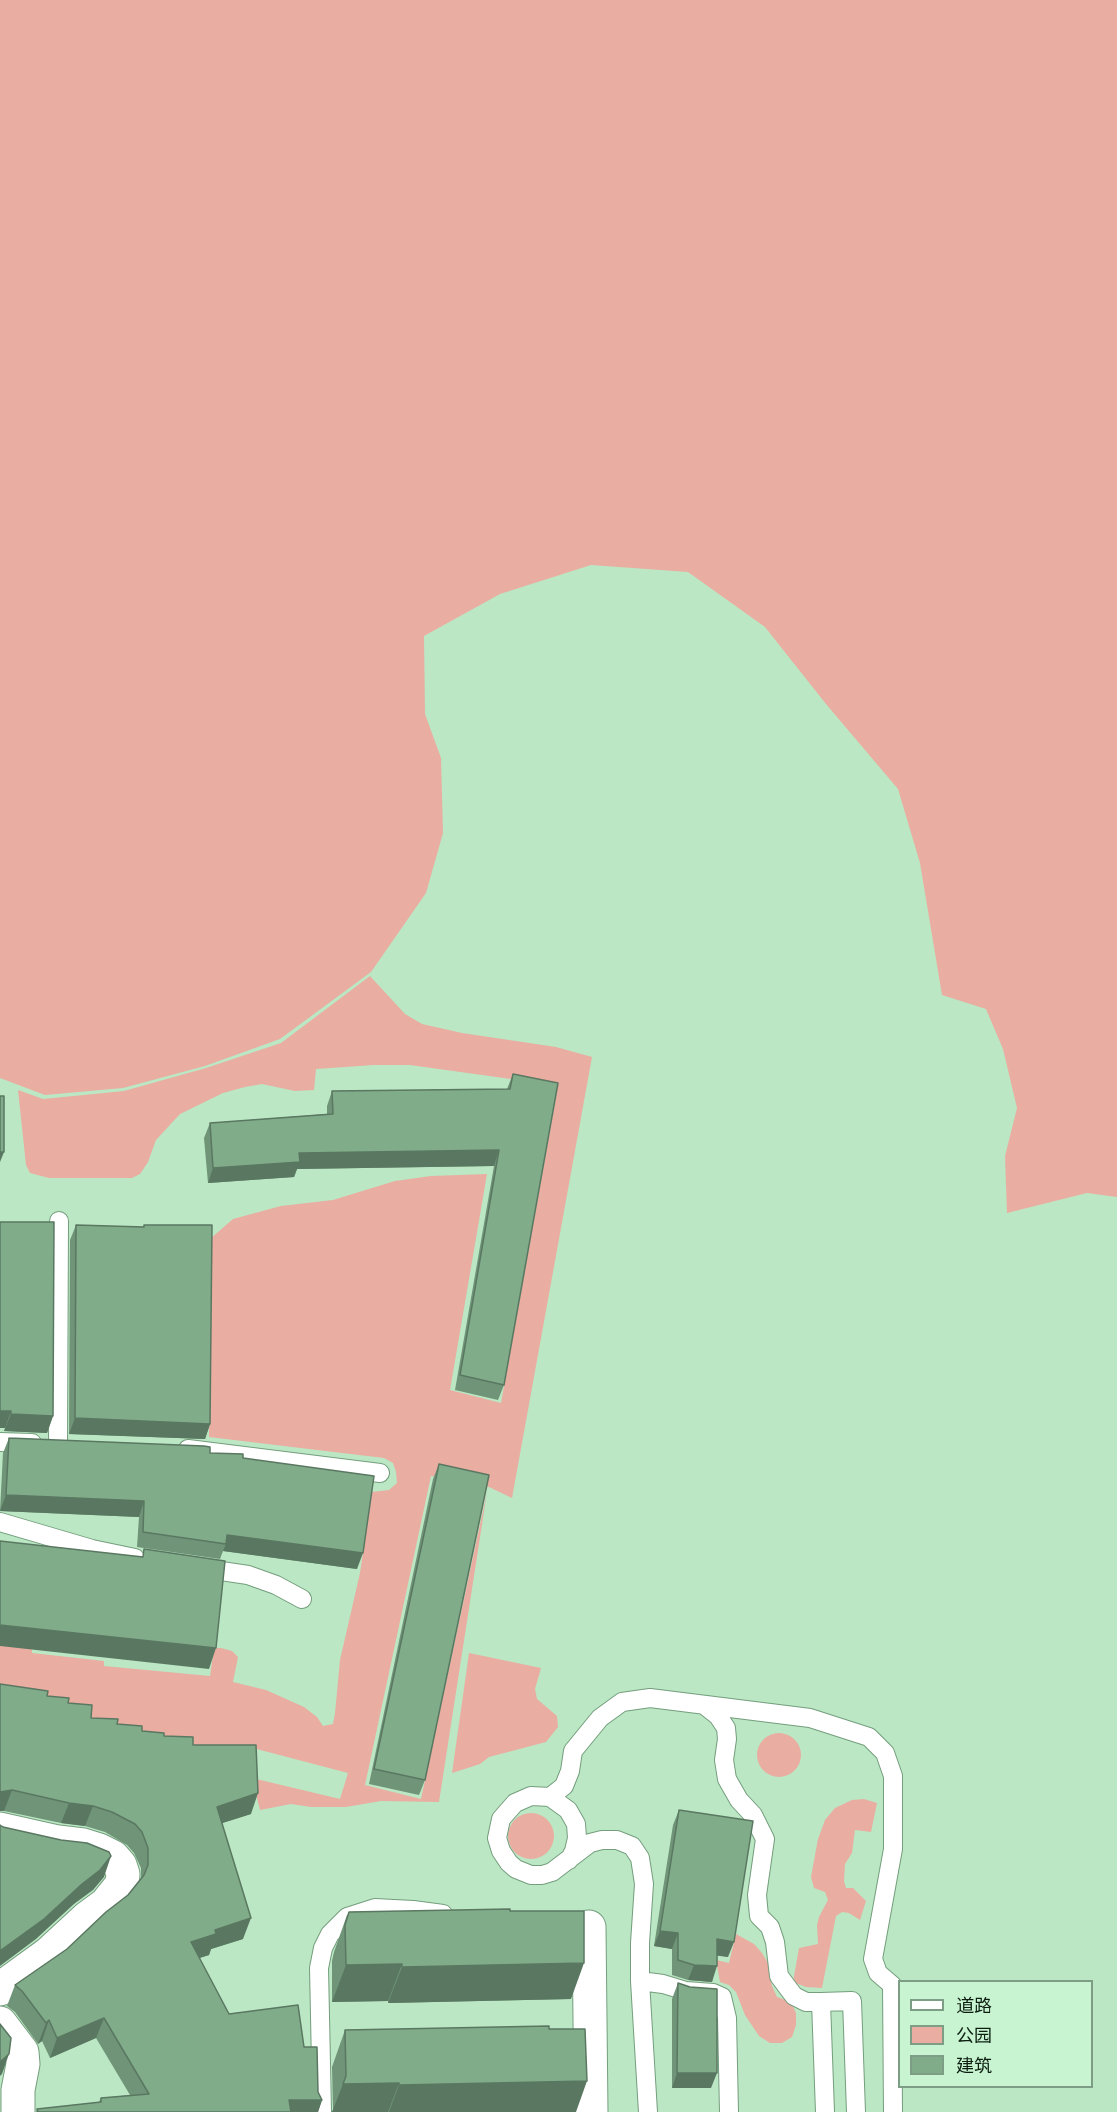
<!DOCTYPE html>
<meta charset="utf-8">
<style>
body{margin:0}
#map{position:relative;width:1117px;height:2112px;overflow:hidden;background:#bbe7c4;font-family:Poppins,"Noto Sans SC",sans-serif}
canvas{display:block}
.legend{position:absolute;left:898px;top:1980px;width:195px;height:108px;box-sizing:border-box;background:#c8f4d1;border:2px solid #7d9e84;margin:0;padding:8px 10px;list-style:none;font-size:18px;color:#0d1e11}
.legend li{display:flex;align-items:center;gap:12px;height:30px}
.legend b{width:30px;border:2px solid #7d9e84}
</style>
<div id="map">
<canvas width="1117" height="2112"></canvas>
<ul class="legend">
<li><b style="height:8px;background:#fff"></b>道路</li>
<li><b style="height:16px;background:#eaada1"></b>公园</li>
<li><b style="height:16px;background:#81ac8a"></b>建筑</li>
</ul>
</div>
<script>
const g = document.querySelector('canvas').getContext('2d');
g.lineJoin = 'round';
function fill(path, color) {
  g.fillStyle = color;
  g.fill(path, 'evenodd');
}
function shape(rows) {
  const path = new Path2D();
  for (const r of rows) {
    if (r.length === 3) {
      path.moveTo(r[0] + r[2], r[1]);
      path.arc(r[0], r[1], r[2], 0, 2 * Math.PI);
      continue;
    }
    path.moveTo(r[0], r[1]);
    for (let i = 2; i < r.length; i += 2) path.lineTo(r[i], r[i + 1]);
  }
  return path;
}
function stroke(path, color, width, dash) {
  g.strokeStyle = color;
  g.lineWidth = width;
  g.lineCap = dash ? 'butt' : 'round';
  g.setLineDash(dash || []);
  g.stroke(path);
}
const green = shape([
 [0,0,1117,0,1117,1197,1087,1193,1007,1213,1005,1156,1017,1108,1003,1049,986,1009,942,995,920,863,898,789,826,704,765,627,688,572,591,565,500,594,424,636,425,714,441,758,443,833,426,893,371,972,280,1039,205,1066,123,1088,45,1095,0,1078],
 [370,976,405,1014,422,1024,462,1033,556,1047,592,1057,512,1498,489,1487,431,1476,365,1785,421,1799,487,1492,439,1802,381,1801,346,1807,311,1807,291,1804,260,1810,252,1778,340,1799,348,1773,249,1747,241,1766,124,1733,0,1690,0,1600,32,1605,32,1653,104,1661,104,1666,210,1676,214,1648,221,1648,232,1651,238,1657,233,1682,266,1690,304,1707,317,1717,323,1726,333,1724,335,1713,340,1660,360,1573,372,1492,389,1490,397,1483,396,1472,393,1463,384,1458,209,1437,210,1239,233,1219,281,1206,333,1200,395,1181,431,1176,487,1174,450,1390,501,1403,557,1092,554,1085,410,1065,374,1065,316,1069,314,1090,295,1091,262,1084,245,1087,223,1093,180,1114,156,1140,148,1162,140,1174,132,1178,49,1178,30,1173,26,1165,18,1090,43,1099,124,1091,206,1068,281,1043],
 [469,1653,541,1668,535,1689,537,1699,557,1716,558,1727,546,1742,489,1757,480,1764,452,1773],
 [779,1755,22],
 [864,1799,877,1803,871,1832,855,1830,852,1853,845,1864,844,1881,846,1888,853,1888,866,1901,860,1920,849,1913,842,1912,836,1916,822,1988,806,1987,793,1982,799,1948,818,1944,817,1925,819,1917,828,1900,825,1892,814,1888,811,1877,818,1839,825,1820,835,1808,852,1800],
 [531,1836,23],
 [736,1934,754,1944,762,1953,768,1963,772,1986,777,1997,791,2002,796,2013,796,2025,792,2037,782,2043,770,2043,759,2036,745,2015,736,1992,729,1985,720,1982,716,1960,729,1963]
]);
const lane = shape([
 [0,1442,32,1443],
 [58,1444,59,1221],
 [188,1449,380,1473],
 [0,1522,92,1549,135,1558],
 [201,1568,248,1575,276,1585,302,1599],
 [704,1705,718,1716,726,1728,727,1739,724,1760,727,1779,739,1800,753,1815,765,1839,757,1895,759,1916,770,1927,775,1942,779,1976,794,1996,806,2002,821,2002],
 [550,1797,568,1810,576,1824,577,1838,574,1851,569,1860],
 [640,1981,663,1984,686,1991,713,1993,722,1997,727,2018,729,2112],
 [322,2112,319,1968,323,1948,330,1934,347,1917,375,1908,413,1910,443,1914],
 [648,2112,640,1981,640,1943,644,1884,640,1858,632,1846,617,1840,602,1840,590,1843,552,1872,542,1875,531,1875,516,1869,509,1863,501,1851,497,1838,501,1819,515,1803,531,1796,550,1797,564,1786,570,1771,573,1751,600,1718,622,1702,650,1698,810,1718,869,1737,885,1753,893,1776,893,1849,873,1959,878,1973,892,1985,893,2112],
 [825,2112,821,2002,852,2001,856,2112]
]);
const street = shape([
 [0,1829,58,1842,83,1845,99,1850,113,1857,120,1865,123,1874,122,1884,106,1904,87,1918,48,1954,0,1989],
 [589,1927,591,2112],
 [0,2023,22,2052,23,2064,18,2090,18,2112]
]);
const wall = shape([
 [513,1074,504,1385,498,1400,455,1390,494,1166,297,1169,294,1177,208,1183,204,1138,210,1123,327,1114,327,1106,332,1091,507,1089],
 [0,1222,53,1416,47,1433,4,1431,5,1428,0,1428],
 [76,1225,144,1227,144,1225,210,1424,205,1439,69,1434,70,1240],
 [9,1438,210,1453,243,1458,357,1569,223,1551,220,1559,137,1547,139,1517,0,1511,3,1453],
 [439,1464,425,1780,419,1795,369,1784,433,1479],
 [47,1696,68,1703,91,1718,117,1724,142,1731,164,1736,193,1745,251,1814,222,1823,243,1939,211,1949,209,1955,199,1958,229,2014,304,2047,318,2092,322,2100,318,2112,36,2112,37,2109,99,2102,101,2098,130,2095,96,2038,50,2058,42,2041,38,2044,15,2012,7,2006,15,1985,67,1949,128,1895,141,1879,141,1868,134,1853,127,1845,105,1832,85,1826,61,1823,4,1811,0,1811],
 [679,1810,728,1957,717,1955,712,1982,688,1980,672,1975,672,1949,654,1946,673,1825],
 [510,1911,571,1999,388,2003,388,2001,332,2002,332,1961,334,1952,347,1915],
 [678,1983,690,1987,711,2088,672,2088,672,1999],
 [549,2029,576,2112,332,2112,333,2110,332,2067,345,2030]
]);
const shadedWall = shape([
 [499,1150,494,1166,297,1169,294,1177,208,1183,213,1168,299,1153],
 [0,1152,4,1152,0,1162],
 [0,1411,11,1411,5,1428,0,1428],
 [11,1414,53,1416,47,1433,4,1431],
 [75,1418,210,1424,205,1439,69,1434],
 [6,1495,144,1501,139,1517,0,1511],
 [227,1535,363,1553,357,1569,223,1551,226,1544],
 [0,1625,216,1648,209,1669,0,1646],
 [12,1790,4,1811,0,1811,0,1792],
 [258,1793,251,1814,210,1827,217,1807],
 [69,1803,93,1806,85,1826,61,1823],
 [111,1856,104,1877,93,1890,74,1904,36,1939,0,1966,0,1951],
 [251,1918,243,1939,211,1949,209,1955,184,1963,191,1942,215,1930],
 [660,1931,678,1933,672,1949,654,1946],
 [717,1939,734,1942,728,1957,712,1955],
 [584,1963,571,1999,388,2003,402,1967],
 [402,1964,388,2001,332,2002,346,1965],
 [694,1965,717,1966,712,1982,688,1980],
 [104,2018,96,2038,50,2058,57,2038],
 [49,2020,42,2041,38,2044,46,2023],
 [9,2054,2,2074,0,2076,0,2062],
 [677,2073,717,2073,711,2088,672,2088],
 [587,2081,576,2112,389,2112,399,2085],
 [399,2083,388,2112,332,2112,343,2084],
 [289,2100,322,2100,318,2112,285,2112]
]);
const building = shape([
 [513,1074,558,1083,504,1385,460,1375,499,1150,299,1153,300,1162,213,1168,210,1123,333,1114,332,1091,510,1089,513,1074],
 [0,1096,4,1096,4,1152,0,1152,0,1096],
 [0,1222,54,1222,53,1416,11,1414,11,1411,0,1411,0,1222],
 [76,1225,144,1227,144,1225,212,1225,210,1424,75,1418,76,1225],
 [9,1438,204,1446,210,1447,210,1453,243,1454,243,1458,374,1476,363,1553,227,1535,226,1544,143,1532,144,1501,6,1495,9,1438],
 [439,1464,489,1475,425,1780,374,1769,439,1464],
 [0,1541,143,1557,144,1549,225,1561,216,1648,0,1625,0,1541],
 [0,1684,48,1691,47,1696,69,1698,68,1703,92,1705,91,1718,118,1719,117,1724,142,1726,142,1731,164,1733,164,1736,193,1737,193,1745,256,1745,258,1793,217,1807,251,1918,215,1930,216,1934,191,1942,229,2014,298,2005,304,2047,317,2047,318,2092,322,2100,289,2100,291,2112,38,2112,37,2109,101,2102,101,2098,149,2094,104,2018,57,2038,49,2020,46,2023,22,1991,15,1985,67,1949,106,1912,128,1895,144,1875,148,1865,148,1848,142,1832,135,1824,112,1812,93,1806,69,1803,12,1790,0,1792,0,1684],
 [679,1810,753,1821,734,1942,717,1939,717,1966,694,1965,678,1960,678,1933,660,1931,679,1810],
 [0,1825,3,1827,61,1840,87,1843,109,1852,111,1856,100,1870,82,1884,44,1919,0,1951,0,1825],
 [510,1909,510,1911,584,1911,584,1963,402,1967,402,1964,346,1965,345,1925,349,1912,510,1909],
 [678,1983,690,1987,717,1989,717,2073,677,2073,678,1983],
 [0,2024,11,2038,9,2054,0,2062,0,2024],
 [549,2026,549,2029,585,2029,587,2081,399,2085,399,2083,343,2084,346,2076,345,2030,549,2026]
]);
fill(green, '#eaada1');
stroke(lane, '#749e7d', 20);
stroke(street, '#749e7d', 35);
stroke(lane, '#fff', 18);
stroke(street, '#fff', 33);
fill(wall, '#6f9477');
fill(shadedWall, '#5a7861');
fill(building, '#81ac8a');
stroke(building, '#5a7861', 1.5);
</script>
